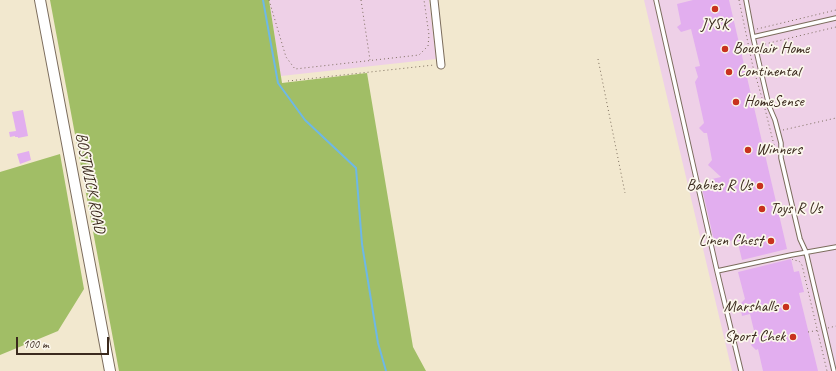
<!DOCTYPE html>
<style>
body{margin:0}
#map{position:relative;width:836px;height:371px;overflow:hidden;background:#f2e8cf;font-family:Caveat,sans-serif}
canvas{display:block}
.scale{position:absolute;left:16px;top:337px;width:93px;height:18px;box-sizing:border-box;border:2px solid #3b2a1e;border-top:0;padding-left:5px;font-size:12px;line-height:14px;white-space:nowrap;color:#3b2a1e;-webkit-text-stroke:3px #fbf7ec;paint-order:stroke}
</style>
<div id="map">
<canvas width="836" height="371"></canvas>
<div class="scale">100 m</div>
</div>
<script>
const g = document.querySelector('canvas').getContext('2d');
g.lineJoin = 'round';
function fill(path, color) {
  g.fillStyle = color;
  g.fill(path, 'evenodd');
}
function shape(rows) {
  const path = new Path2D();
  for (const r of rows) {
    path.moveTo(r[0], r[1]);
    for (let i = 2; i < r.length; i += 2) path.lineTo(r[i], r[i + 1]);
  }
  return path;
}
function stroke(path, color, width, dash) {
  g.strokeStyle = color;
  g.lineWidth = width;
  g.lineCap = dash ? 'butt' : 'round';
  g.setLineDash(dash || []);
  g.stroke(path);
}
function drawText(font, color, halo, rows, align = 'center') {
  g.font = font + ' Caveat,sans-serif';
  g.lineWidth = 3.5;
  g.setLineDash([]);
  g.textBaseline = 'middle';
  g.strokeStyle = halo;
  g.fillStyle = color;
  for (const [text, x, y, turn = 0] of rows) {
    g.save();
    g.translate(x, y);
    g.rotate((+turn || 0) * Math.PI / 180);
    g.textAlign = isNaN(turn) ? turn : align;
    if (halo) g.strokeText(text, 0, 0);
    g.fillText(text, 0, 0);
    g.restore();
  }
}
const built = shape([
 [269,0,429,0,436,59,281,76],
 [644,0,836,0,836,371,732,371]
]);
const green = shape([
 [50,0,269,0,282,83,367,73,413,347,426,371,119,371],
 [60,154,84,289,58,331,0,355,0,172]
]);
const stream = shape([
 [263,0,278,83,305,120,356,168,362,244,378,343,386,371]
]);
const building = shape([
 [693,0,729,0,787,249,742,260,737,239,715,245,702,188,713,185,712,179,721,177,708,165,712,160,707,133,704,133,699,128,704,123,695,82,698,77,695,67,700,66,691,29,681,32,677,27,681,24,677,4],
 [23,110,28,136,18,138,18,137,15,137,15,136,10,137,9,132,16,131,12,112],
 [29,151,31,160,20,164,17,154],
 [791,259,794,272,799,271,804,292,799,293,818,371,763,371,758,349,756,350,751,345,756,339,750,314,742,316,740,304,745,299,738,272]
]);
const path = shape([
 [269,0,286,57,295,69,419,55,428,46,429,35,424,0],
 [361,0,370,60],
 [739,0,753,67,762,98],
 [757,29,836,10],
 [761,45,836,27],
 [598,59,625,193],
 [288,81,434,65],
 [765,109,776,153],
 [783,130,836,118],
 [792,259,793,260,799,261,802,265,827,371],
 [828,328,836,326],
 [808,332,820,330]
]);
const service = shape([
 [656,0,717,271,741,371],
 [746,0,753,37,836,18],
 [753,37,769,106,775,120,781,143,781,158,800,239,806,252,834,371],
 [717,271,791,255,836,247]
]);
const minor = shape([
 [434,0,441,65]
]);
const secondary = shape([
 [40,0,110,371]
]);
const markers = [
 [715,9,4,"#c8321e"],
 [725,49,4,"#c8321e"],
 [729,72,4,"#c8321e"],
 [736,102,4,"#c8321e"],
 [748,150,4,"#c8321e"],
 [760,186,4,"#c8321e"],
 [762,209,4,"#c8321e"],
 [771,241,4,"#c8321e"],
 [786,307,4,"#c8321e"],
 [793,337,4,"#c8321e"]
];
const poiNames = [
 ["JYSK",715,25,"center"],
 ["Bouclair Home",733,49],
 ["Continental",737,72],
 ["HomeSense",744,102],
 ["Winners",756,150],
 ["Babies R Us",752,186,"right"],
 ["Toys R Us",770,209],
 ["Linen Chest",763,241,"right"],
 ["Marshalls",778,307,"right"],
 ["Sport Chek",785,337,"right"]
];
const streetNames = [
 ["BOSTWICK ROAD",90,183,79]
];
fill(built, '#eed0e7');
fill(green, '#a1be66');
stroke(stream, '#6eb8e6', 2);
fill(building, '#e2aeef');
stroke(service, '#7b6c5c', 5.5);
stroke(minor, '#7b6c5c', 9);
stroke(secondary, '#7b6c5c', 12);
stroke(path, '#7b6c5c', 1, [1, 3]);
stroke(service, '#fff', 3.5);
stroke(minor, '#fff', 7);
stroke(secondary, '#fff', 10);
for (const [x, y, r, color] of markers) {
  const dot = new Path2D();
  dot.arc(x, y, r, 0, 2 * Math.PI);
  g.fillStyle = color;
  g.fill(dot);
  stroke(dot, '#fbf7ec', 1.5);
}
drawText('16px', '#3b2a1e', '#fbf7ec', poiNames, 'left');
drawText('16px', '#3b2a1e', '#fbf7ec', streetNames);
</script>
